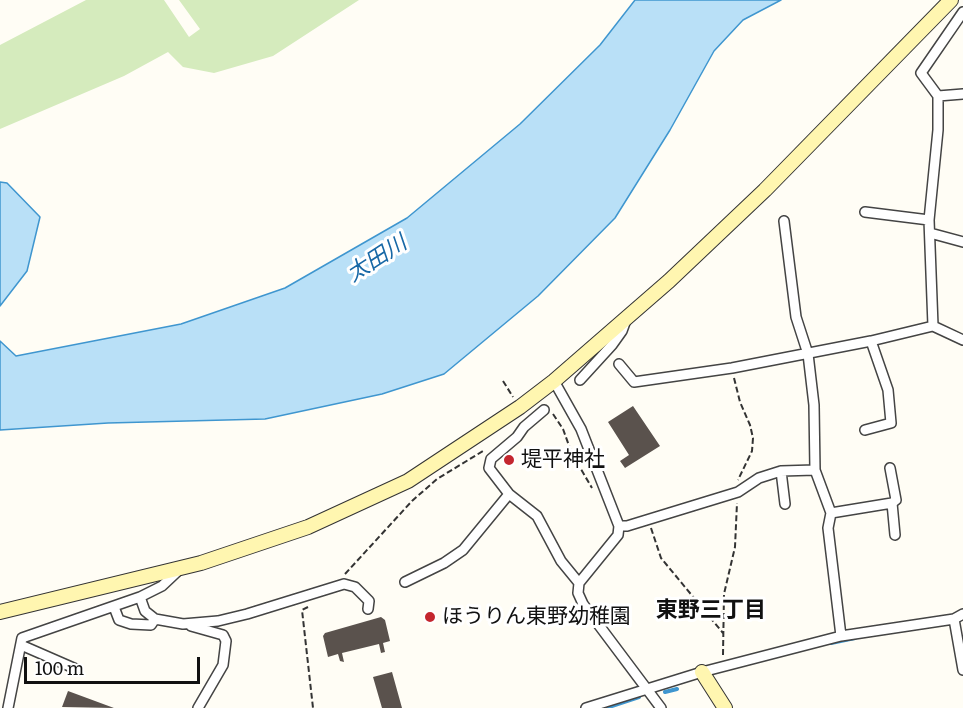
<!DOCTYPE html>
<meta charset="utf-8">
<style>
body{margin:0}
#map{position:relative;width:963px;height:708px;overflow:hidden;background:#fffdf5;font-family:Literata,serif}
canvas{display:block}
.scale{position:absolute;left:24px;top:657px;width:176px;height:27px;box-sizing:border-box;border:3px solid #111;border-top:0;padding-left:8px;font-size:18px;line-height:21px;white-space:nowrap;color:#111;-webkit-text-stroke:4px #fff;paint-order:stroke}
</style>
<div id="map">
<canvas width="963" height="708"></canvas>
<div class="scale">100 m</div>
</div>
<script>
const g = document.querySelector('canvas').getContext('2d');
g.lineJoin = 'round';
function fill(path, color) {
  g.fillStyle = color;
  g.fill(path, 'evenodd');
}
function shape(rows) {
  const path = new Path2D();
  for (const r of rows) {
    path.moveTo(r[0], r[1]);
    for (let i = 2; i < r.length; i += 2) path.lineTo(r[i], r[i + 1]);
  }
  return path;
}
function stroke(path, color, width, dash) {
  g.strokeStyle = color;
  g.lineWidth = width;
  g.lineCap = dash ? 'butt' : 'round';
  g.setLineDash(dash || []);
  g.stroke(path);
}
function drawText(font, color, halo, rows, align = 'center') {
  g.font = font + ' Literata,"Noto Sans JP",serif';
  g.lineWidth = 6;
  g.setLineDash([]);
  g.textBaseline = 'middle';
  g.strokeStyle = halo;
  g.fillStyle = color;
  for (const [text, x, y, turn = 0] of rows) {
    g.save();
    g.translate(x, y);
    g.rotate((+turn || 0) * Math.PI / 180);
    g.textAlign = isNaN(turn) ? turn : align;
    if (halo) g.strokeText(text, 0, 0);
    g.fillText(text, 0, 0);
    g.restore();
  }
}
const green = shape([
 [86,0,164,0,189,37,200,29,179,0,359,0,273,56,214,73,183,67,168,52,124,76,0,129,0,45]
]);
const water = shape([
 [635,0,781,0,743,20,714,51,670,130,615,218,538,296,444,374,382,394,265,419,108,423,0,430,0,341,16,356,181,324,285,288,407,218,520,124,600,45,635,0],
 [0,182,7,183,40,217,27,271,0,306,0,182]
]);
const stream = shape([
 [831,643,855,638],
 [665,692,677,689],
 [606,708,639,697]
]);
const building = shape([
 [633,406,660,446,625,468,620,461,629,455,608,422],
 [381,617,385,620,390,641,383,643,385,652,381,653,379,644,342,653,344,662,340,661,338,654,328,657,323,636,325,633],
 [392,672,402,708,382,708,373,677],
 [68,691,114,708,62,707]
]);
const path = shape([
 [734,378,740,402,750,425,753,438,752,451,738,480],
 [503,381,513,397],
 [553,414,563,429,572,454,592,488],
 [651,528,661,558,723,633],
 [345,574,412,501,437,479,483,451],
 [308,607,302,610,313,708],
 [723,655,724,594,735,547,737,503]
]);
const street = shape([
 [938,96,963,94],
 [865,212,929,220],
 [784,221,796,317,808,354,814,405,815,470,831,513,828,528,841,636],
 [930,233,963,242],
 [933,326,929,220,938,130,938,96,921,73,963,12],
 [619,364,634,382,732,368,871,341,933,326,963,340],
 [580,380,612,345,622,331,626,320],
 [554,381,581,429,619,526,618,535,579,583,578,593,583,604,661,708],
 [865,430,891,423,888,390,871,341],
 [890,468,896,500,892,503,895,535],
 [781,471,785,504],
 [509,494,489,468,491,459,517,437,524,427,544,410],
 [831,513,892,503],
 [619,526,627,526,738,492,759,478,781,471,815,470],
 [405,582,444,563,463,550,509,494,537,516,561,561,579,583],
 [140,597,145,611,155,619,183,624,218,621,247,614,344,584,355,587,369,601,368,609],
 [114,607,119,620,131,624,151,625,155,619],
 [954,619,963,670],
 [191,626,223,635,226,641,223,665,198,708],
 [21,645,76,669],
 [8,708,22,638,140,597,162,586,179,570],
 [586,708,702,672,841,636,954,619,963,614]
]);
const secondary = shape([
 [0,612,201,563,308,527,408,481,520,407,554,381,669,281,765,190,951,0],
 [702,672,725,708]
]);
const markers = [
 [509,460,6,"#c4262e"],
 [430,617,6,"#c4262e"]
];
const poiNames = [
 ["堤平神社",521,460],
 ["ほうりん東野幼稚園",442,617]
];
const waterNames = [
 ["太田川",377,259,-33]
];
const neighbourhoodNames = [
 ["東野三丁目",711,611]
];
fill(green, '#d5ebbd');
fill(water, '#b9e0f7');
stroke(water, '#3f96cf', 1.5);
stroke(stream, '#3f96cf', 4);
fill(building, '#5a524d');
stroke(street, '#444', 12);
stroke(secondary, '#333', 16);
stroke(path, '#333', 2, [6, 3]);
stroke(street, '#fff', 9);
stroke(secondary, '#fff6b0', 14);
for (const [x, y, r, color] of markers) {
  const dot = new Path2D();
  dot.arc(x, y, r, 0, 2 * Math.PI);
  g.fillStyle = color;
  g.fill(dot);
  stroke(dot, '#fff', 2);
}
drawText('21px', '#111', '#fff', poiNames, 'left');
drawText('italic 22px', '#1768a6', '#fff', waterNames);
drawText('bold 22px', '#111', '#fff', neighbourhoodNames);
</script>
